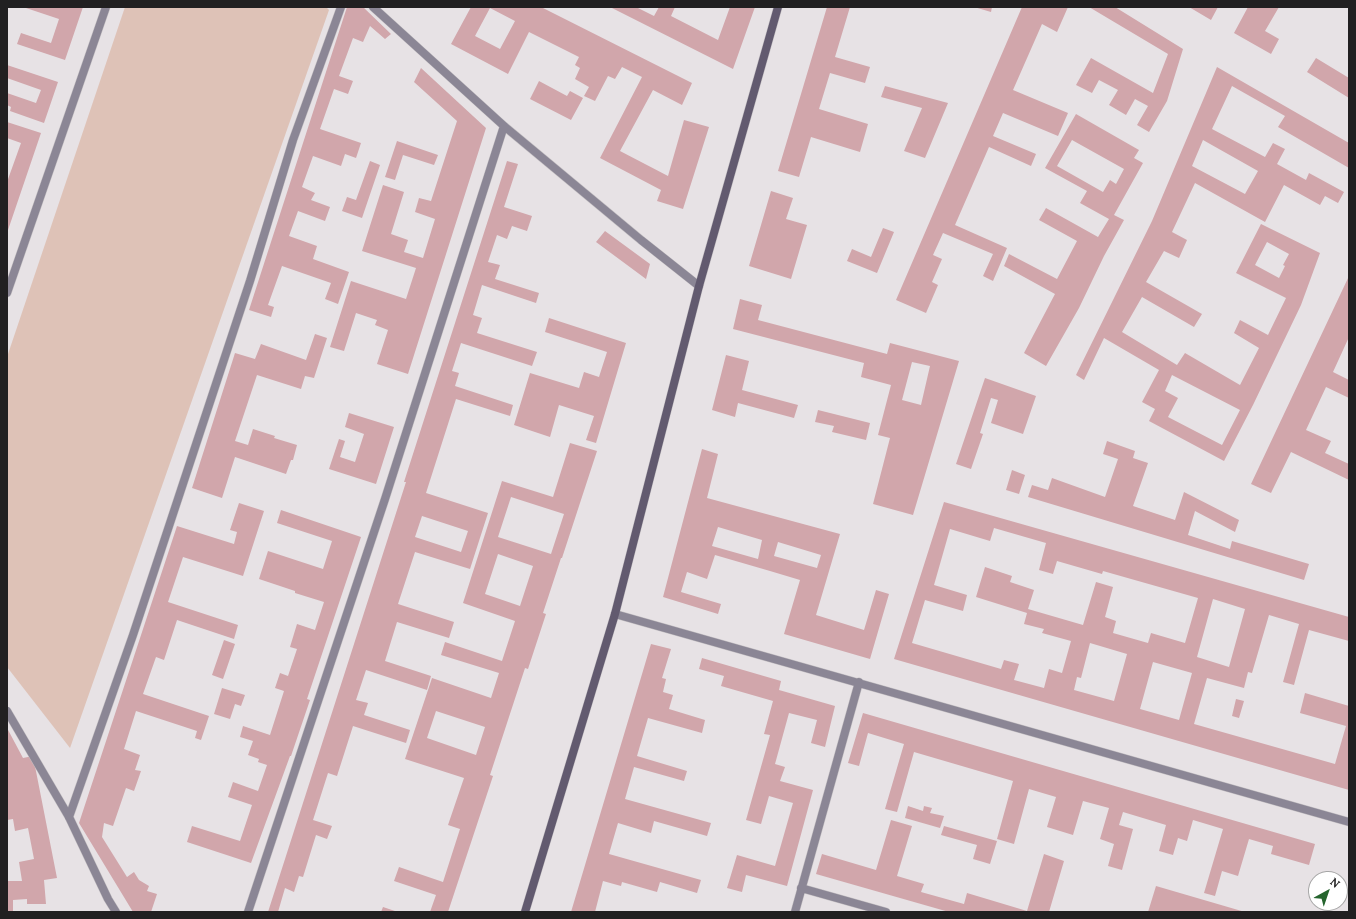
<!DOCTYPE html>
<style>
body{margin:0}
#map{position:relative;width:1356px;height:919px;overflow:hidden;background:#e7e2e5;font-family:Lora,serif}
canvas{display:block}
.frame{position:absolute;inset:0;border:8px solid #212021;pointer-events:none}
.north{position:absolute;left:1308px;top:871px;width:40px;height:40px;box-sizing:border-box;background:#fff;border:1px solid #a6a6a6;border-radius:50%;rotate:40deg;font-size:11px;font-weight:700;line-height:16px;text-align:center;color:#212021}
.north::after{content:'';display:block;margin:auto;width:14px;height:18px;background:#26652e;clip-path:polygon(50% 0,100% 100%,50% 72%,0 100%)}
</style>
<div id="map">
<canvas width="1356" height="919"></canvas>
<div class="frame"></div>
<div class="north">N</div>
</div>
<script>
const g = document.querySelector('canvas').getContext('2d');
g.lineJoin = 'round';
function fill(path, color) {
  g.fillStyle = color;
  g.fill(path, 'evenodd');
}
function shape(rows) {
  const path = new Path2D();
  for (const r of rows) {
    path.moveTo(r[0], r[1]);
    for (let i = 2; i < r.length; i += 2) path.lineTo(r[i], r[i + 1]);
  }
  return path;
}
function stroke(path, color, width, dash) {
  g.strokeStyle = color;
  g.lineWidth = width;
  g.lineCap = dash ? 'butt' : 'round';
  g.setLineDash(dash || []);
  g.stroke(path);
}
const green = shape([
 [125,7,326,7,329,10,70,748,7,667,7,357]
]);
const building = shape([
 [23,7,83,7,65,60,17,44,21,33,51,43,59,19],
 [347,7,363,7,391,34,385,39,370,26,363,42,353,38,339,76,353,81,348,94,334,89,320,129,361,143,356,158,345,154,341,166,313,156,302,187,315,193,311,200,330,207,325,221,298,211,289,236,317,246,313,259,349,272,338,304,325,299,331,283,282,266,268,305,274,307,271,317,249,310],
 [471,7,541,7,692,83,682,105,653,90,620,151,668,176,684,120,709,127,683,209,657,201,661,190,600,158,642,77,622,67,615,79,608,76,595,101,584,96,589,87,575,79,580,68,575,65,579,57,529,32,508,74,451,44],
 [490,8,515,21,500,49,475,36],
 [610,7,636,7,654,16,659,7,675,7,671,16,718,40,730,7,755,7,733,69],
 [827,7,850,7,835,57,870,67,865,83,830,73,819,109,868,124,860,152,811,137,799,177,778,171],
 [974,7,992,7,991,12],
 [1022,7,1068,7,1057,32,1042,24,1013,90,1068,113,1058,136,1003,113,993,136,1036,154,1031,166,989,147,955,225,1007,248,993,281,983,276,993,254,943,233,933,255,942,259,932,282,938,285,926,313,896,300],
 [1089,7,1115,7,1183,49,1167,101,1149,132,1137,125,1148,106,1135,99,1126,115,1109,105,1118,90,1099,80,1092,93,1076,85,1091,58,1153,93,1168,54],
 [1189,7,1218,7,1211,20],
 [1248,7,1279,7,1265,31,1279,39,1271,54,1234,33],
 [1316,58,1349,78,1349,98,1307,72],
 [7,65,58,82,44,123,10,111,11,107,7,105,7,93,36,103,41,90,7,78],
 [1217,67,1349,143,1349,168,1278,127,1285,116,1232,86,1212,129,1265,157,1273,143,1285,149,1277,164,1306,180,1309,173,1344,192,1338,203,1325,196,1320,205,1284,185,1265,222,1195,183,1172,232,1187,240,1179,258,1164,251,1146,282,1202,314,1194,327,1142,297,1122,332,1177,365,1185,353,1240,385,1259,348,1234,333,1240,320,1268,335,1286,298,1236,273,1261,224,1320,253,1301,305,1253,405,1224,461,1149,421,1155,409,1142,402,1159,370,1104,338,1084,380,1076,375,1152,221],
 [1203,140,1258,171,1245,194,1192,166],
 [1267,242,1289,254,1283,265,1285,266,1279,278,1255,265],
 [1172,375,1240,410,1222,445,1168,417,1178,398,1165,391],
 [421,68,486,128,408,374,377,364,388,330,375,325,377,320,356,313,344,351,330,347,351,281,406,299,416,268,362,251,383,185,404,192,391,234,408,240,404,252,423,258,435,219,415,212,419,198,431,201,457,121,414,82],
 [539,81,567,96,570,91,583,98,571,120,530,99],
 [885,86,948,103,925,158,904,151,922,108,881,97],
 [1076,114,1139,150,1134,158,1143,163,1114,215,1124,220,1104,256,1079,308,1046,366,1024,353,1055,294,1004,266,1009,254,1057,279,1077,241,1039,220,1046,208,1098,237,1109,219,1080,203,1087,191,1045,168],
 [1072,140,1124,169,1116,184,1110,180,1103,192,1057,166],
 [7,122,41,133,7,233,7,182,21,143,7,138],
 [397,141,438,155,434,165,403,155,395,180,385,177],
 [370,161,380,165,362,218,342,211,347,197,356,200],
 [507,161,518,164,504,207,532,216,527,231,512,226,507,239,497,235,488,262,500,265,495,279,539,293,536,303,482,285,473,315,482,318,477,333,537,352,532,366,461,343,452,371,459,373,455,386,513,405,510,416,456,399,426,493,488,513,470,569,415,552,398,604,454,622,449,638,397,622,385,661,431,676,427,690,366,670,356,700,368,703,364,715,410,730,406,743,353,726,337,776,328,773,313,820,332,826,327,839,316,835,303,877,299,876,294,892,285,888,278,912,268,912,406,482,404,482],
 [422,516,468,531,461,552,415,537],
 [771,191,793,198,786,219,807,225,791,279,749,266],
 [883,228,894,232,877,273,847,261,852,249,871,257],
 [605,231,650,264,646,279,596,242],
 [1349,276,1349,337,1333,372,1349,380,1349,398,1326,387,1306,430,1331,441,1325,453,1349,464,1349,480,1291,452,1271,493,1251,484],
 [740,299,762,305,758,320,887,354,890,343,959,361,913,515,873,504,890,438,878,435,891,385,861,377,864,363,733,329],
 [912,362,930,366,921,405,902,400],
 [549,318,626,343,596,443,586,440,594,416,559,405,550,437,514,425,530,373,579,388,584,372,599,377,607,352,545,332],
 [315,334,327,338,314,378,305,376,301,389,257,375,235,441,248,445,253,429,275,436,274,438,297,445,293,460,291,460,286,474,235,457,222,498,192,488,235,353,255,359,261,344,306,360],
 [726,355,749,361,742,390,798,405,794,418,738,403,735,417,712,410],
 [985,378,1036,396,1023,434,991,423,998,400,991,398,980,433,983,434,971,469,956,464],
 [818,410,870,423,866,440,832,432,834,426,815,422],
 [349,413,394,427,376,484,329,469,339,439,345,441,340,457,355,462,364,434,345,427],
 [1107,441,1135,451,1133,458,1148,463,1133,506,1175,520,1184,492,1239,520,1235,532,1195,511,1188,535,1230,549,1232,541,1309,564,1304,580,1028,497,1032,485,1048,490,1052,478,1105,497,1118,459,1103,454],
 [570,443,597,451,562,558,561,558,543,613,546,614,528,669,525,668,490,775,493,776,448,912,430,912,436,895,394,881,399,867,443,882,460,829,448,825,464,778,405,759,432,678,491,698,499,673,441,655,445,642,502,661,515,621,463,603,502,481,553,497],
 [511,497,564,514,551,554,498,537],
 [498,554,533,566,520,606,485,594],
 [436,711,485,727,476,755,427,738],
 [702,449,718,454,707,498,840,534,816,615,864,630,876,590,889,594,870,659,784,634,800,580,770,571,715,555,707,579,687,572,681,592,721,604,718,614,663,597],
 [718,527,762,540,758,559,712,546],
 [778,542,821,555,817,568,774,556],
 [1012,470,1025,475,1019,494,1006,490],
 [944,502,1349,617,1349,641,1309,630,1294,685,1283,682,1299,624,1269,615,1252,673,1248,672,1244,688,1207,678,1194,724,1335,764,1346,726,1300,713,1305,693,1349,706,1349,790,894,659],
 [994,528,1046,543,1039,570,1053,574,1057,561,1102,574,1103,571,1198,598,1185,643,1151,633,1148,643,1113,633,1116,621,1105,617,1113,587,1096,582,1083,625,1028,609,1034,590,1010,582,1012,576,985,567,976,597,1027,613,1024,624,1044,629,1042,633,1071,641,1062,673,1049,669,1044,688,1014,680,1019,664,1004,660,1001,669,912,643,925,600,963,611,967,595,934,585,950,529,990,541],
 [1213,599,1245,609,1229,667,1197,657],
 [1090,643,1127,654,1114,701,1074,690,1077,677,1081,678],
 [1153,662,1192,673,1179,720,1140,709],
 [239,503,264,511,243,576,183,557,168,602,238,625,234,639,177,620,164,660,156,657,143,694,209,716,201,740,195,738,197,731,136,711,124,749,140,755,135,770,141,771,134,791,126,788,113,826,104,823,102,837,127,877,134,872,139,880,149,886,147,891,157,894,151,912,133,912,79,823,177,526,234,544,237,532,230,530],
 [281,510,361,537,307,699,310,700,291,756,290,756,251,863,187,842,192,826,240,841,252,805,228,797,233,782,258,791,267,765,258,762,259,759,248,755,253,741,240,737,243,726,270,735,284,691,275,688,280,673,288,676,297,649,290,647,297,624,315,630,324,602,295,593,295,591,259,579,268,551,323,569,332,541,277,523],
 [224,640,235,644,223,679,212,675],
 [651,644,671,649,662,678,666,679,663,692,673,695,669,709,705,720,702,733,648,718,637,756,687,771,684,781,634,767,625,799,711,823,707,836,654,821,651,833,618,823,609,854,701,880,697,893,660,882,657,892,622,882,621,886,603,881,595,912,571,912],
 [702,658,781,681,779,690,835,706,825,747,811,743,817,720,789,713,775,764,785,767,780,781,813,790,787,886,746,875,742,892,727,888,737,855,775,866,793,803,769,796,761,824,746,820,770,735,764,734,773,701,721,686,724,676,699,669],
 [222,688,245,695,241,706,235,704,230,719,214,714],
 [1236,699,1244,701,1239,718,1232,716],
 [863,713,1315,844,1309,865,1271,854,1273,846,1249,839,1238,876,1222,871,1215,896,1204,893,1223,829,1193,820,1187,841,1178,838,1173,855,1159,851,1166,825,1123,812,1119,825,1133,829,1122,870,1108,866,1114,844,1100,839,1109,808,1083,801,1073,835,1047,827,1056,797,1029,789,1014,844,997,839,1013,781,914,752,897,812,885,809,904,744,868,733,859,766,848,763],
 [7,728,23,758,33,756,57,878,44,880,46,904,27,904,27,899,13,900,13,912,7,912,7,881,22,881,19,862,34,859,28,828,15,831,13,819,7,820],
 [908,806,923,811,924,806,932,808,930,813,944,816,940,828,905,818],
 [891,820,912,826,897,876,924,884,921,892,964,904,967,893,1027,911,1044,854,1064,861,1049,912,949,912,816,874,822,854,876,870],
 [944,826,997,841,990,864,973,859,977,845,941,835],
 [1156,886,1245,912,1148,912],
 [383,907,398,912,381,912]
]);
const street = shape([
 [373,7,504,126,641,240,699,286],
 [7,293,106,7],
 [615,614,1349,822],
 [7,711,69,817,108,899,116,912],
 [69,817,133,635,250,281,293,140,341,7],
 [801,888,886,912],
 [248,912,385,499,504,126],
 [795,912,859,682]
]);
const secondary = shape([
 [525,912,615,614,699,286,778,7]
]);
fill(green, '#dec2b7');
fill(building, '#d1a6ab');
stroke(street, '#c3bfc2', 9);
stroke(secondary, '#c3bfc2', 9);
stroke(street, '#8b8695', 8);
stroke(secondary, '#625a6f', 8);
</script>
